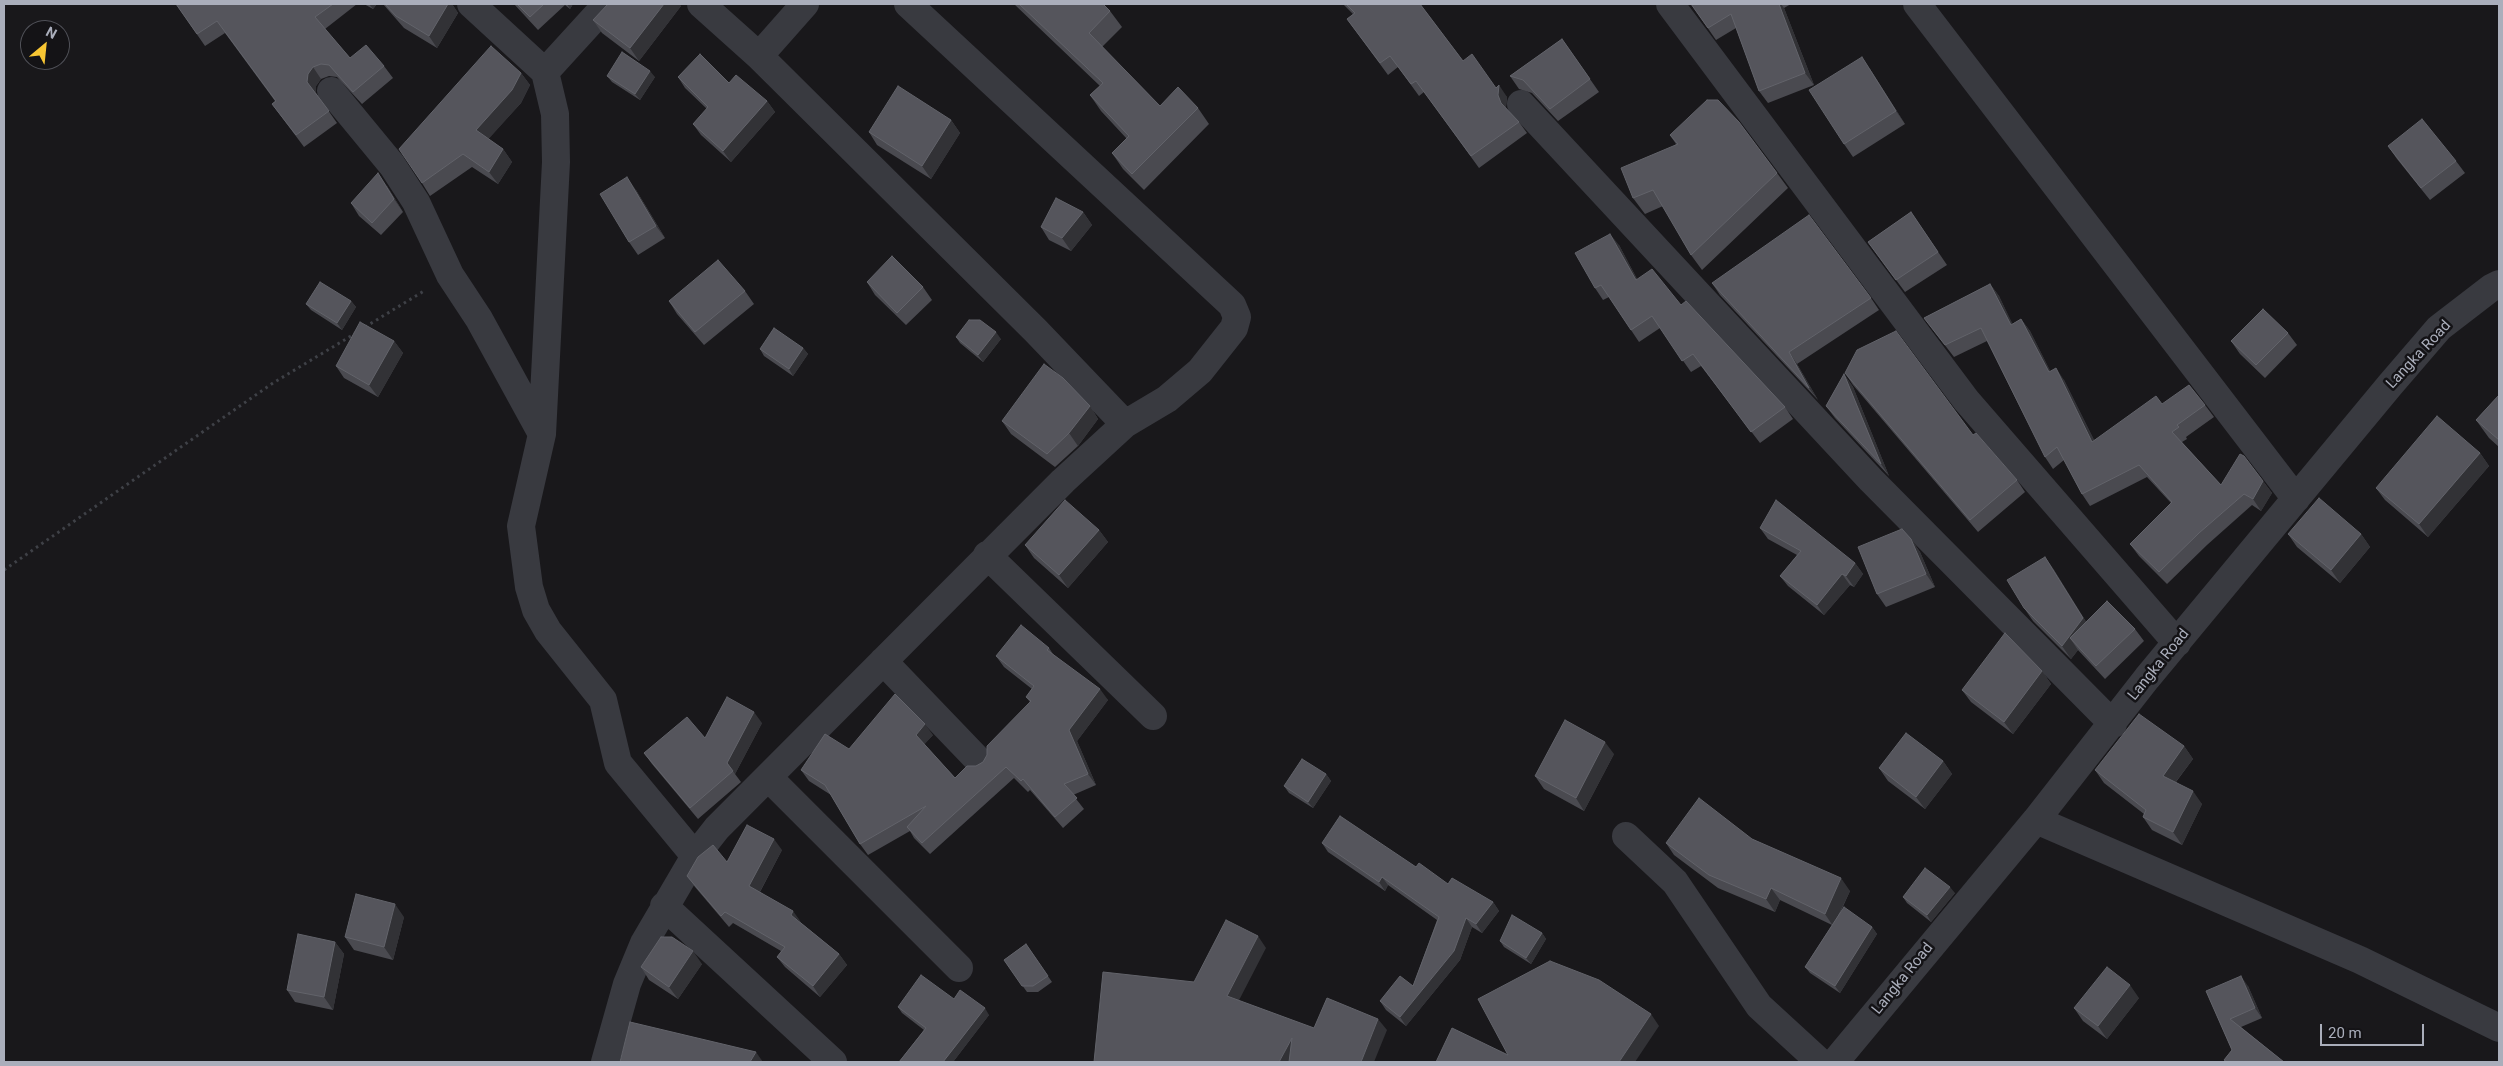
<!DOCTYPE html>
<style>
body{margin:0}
#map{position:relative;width:2503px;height:1066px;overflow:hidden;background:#19181b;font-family:Roboto,sans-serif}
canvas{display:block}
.frame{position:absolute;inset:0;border:5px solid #aaaebb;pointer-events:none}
.north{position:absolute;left:20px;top:20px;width:50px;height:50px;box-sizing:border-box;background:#141316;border:1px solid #505158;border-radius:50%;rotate:28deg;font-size:14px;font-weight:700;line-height:20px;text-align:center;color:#aaaebb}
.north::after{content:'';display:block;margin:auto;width:18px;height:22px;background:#f8c633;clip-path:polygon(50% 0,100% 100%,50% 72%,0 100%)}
.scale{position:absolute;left:2320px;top:1024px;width:104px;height:22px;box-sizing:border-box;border:2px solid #aaaebb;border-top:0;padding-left:6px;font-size:15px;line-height:18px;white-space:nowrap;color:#aaaebb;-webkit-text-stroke:4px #141316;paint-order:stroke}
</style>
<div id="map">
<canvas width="2503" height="1066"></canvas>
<div class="frame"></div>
<div class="north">N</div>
<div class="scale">20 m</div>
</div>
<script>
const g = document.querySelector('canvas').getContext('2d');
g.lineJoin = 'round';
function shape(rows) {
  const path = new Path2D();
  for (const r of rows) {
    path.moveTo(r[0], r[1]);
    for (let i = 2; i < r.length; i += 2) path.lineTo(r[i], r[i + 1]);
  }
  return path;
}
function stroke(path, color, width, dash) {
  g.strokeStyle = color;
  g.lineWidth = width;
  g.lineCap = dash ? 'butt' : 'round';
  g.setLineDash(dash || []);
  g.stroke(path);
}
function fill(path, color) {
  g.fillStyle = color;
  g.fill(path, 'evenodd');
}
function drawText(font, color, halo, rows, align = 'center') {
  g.font = font + ' Roboto,sans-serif';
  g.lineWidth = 5;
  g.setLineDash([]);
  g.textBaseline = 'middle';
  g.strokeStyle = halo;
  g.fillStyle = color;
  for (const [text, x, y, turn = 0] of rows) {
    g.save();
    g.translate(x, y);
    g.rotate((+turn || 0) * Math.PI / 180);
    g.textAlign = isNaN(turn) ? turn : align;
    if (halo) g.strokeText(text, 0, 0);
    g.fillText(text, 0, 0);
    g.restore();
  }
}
const path = shape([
 [365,327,424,291],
 [4,570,273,383,356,333]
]);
const street = shape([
 [471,4,545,72,555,114,556,162,542,434,521,526,529,587,536,610,548,631,603,700,618,763,695,856],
 [701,4,759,56,1036,331,1125,424],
 [1670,4,1966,400,2177,643],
 [1917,4,2296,499],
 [759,56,805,4],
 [545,72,607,4],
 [331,91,392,165,416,202,450,275,479,319,542,434],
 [1521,104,1871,480,2113,724],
 [987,555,1153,716],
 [883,661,980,762],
 [768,777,959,968],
 [2036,820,2360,960,2499,1028],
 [1626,836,1675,882,1759,1006,1820,1062],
 [664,906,833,1062],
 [605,1062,627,984,644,943,695,856,717,828,1063,481,1125,424,1167,399,1200,371,1234,328,1237,317,1232,305,908,4],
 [1835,1062,2036,820,2147,678,2390,385,2439,328,2491,288,2499,284]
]);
const wall = shape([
 [176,4,357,4,325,29,350,58,384,66,393,78,362,104,337,77,329,76,321,79,316,86,316,93,337,123,304,147,272,104,275,101,225,33,205,46],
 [364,4,377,4,373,9],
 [383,4,452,4,458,13,437,48,404,28],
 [514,4,573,4,570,9,565,5,538,30],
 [1014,4,1103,4,1110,11,1122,27,1102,47,1160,106,1198,108,1209,124,1144,190,1123,169,1112,153,1127,139,1101,111,1090,95,1100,86],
 [1343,4,1420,4,1463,61,1507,97,1506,107,1506,108,1519,122,1527,133,1479,168,1424,92,1419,96,1398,67,1388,75,1347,19,1353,14],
 [1691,4,1791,4,1784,8,1814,85,1768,103,1759,91,1736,28,1716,40],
 [681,6,639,61,602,33,593,20],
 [1562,39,1599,92,1558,121,1532,93,1519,89,1510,76],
 [1870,69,1905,124,1853,157,1844,144],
 [521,73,530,85,521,103,488,139,503,149,512,162,498,184,472,167,430,196,422,183],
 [607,76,655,77,640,100,612,82],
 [678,77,729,83,767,101,775,112,731,162,701,135,693,124,707,109,685,88],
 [951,120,960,133,931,179,877,145,869,132],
 [1670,135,1777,173,1788,188,1702,270,1691,255,1663,206,1645,214,1633,198,1676,144],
 [2388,146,2456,161,2465,173,2430,200,2397,159],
 [387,186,403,212,381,235,359,216,351,203],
 [636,190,665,238,638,255,629,242],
 [1083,212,1092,225,1071,251,1049,240,1041,227],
 [1911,212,1947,265,1905,292,1868,242],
 [1619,245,1637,279,1681,305,1785,407,1793,419,1760,443,1701,366,1691,372,1660,328,1639,342,1609,297,1603,300,1595,288],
 [867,282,923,287,932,300,906,325,875,295],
 [1712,283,1871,298,1879,310,1797,364,1818,400,1720,295],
 [1990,284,1999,296,2012,324,2021,319,2030,331,2050,371,2064,380,2094,440,2162,404,2205,405,2214,417,2186,437,2187,439,2182,442,2221,485,2263,481,2272,493,2261,511,2252,505,2207,545,2167,584,2139,556,2130,544,2171,503,2147,477,2090,506,2082,494,2064,460,2053,469,2045,457,1987,341,1954,357,1924,318],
 [745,291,754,304,704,345,677,314,669,301],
 [351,301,356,307,342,330,311,310,306,304],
 [2288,333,2297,345,2265,378,2240,354,2231,341],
 [956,337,1001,339,983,362,960,343],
 [394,341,403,353,378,397,344,378,336,366],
 [803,348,808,354,793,376,764,356,760,349],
 [1845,373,2017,480,2025,492,1978,532,1853,385],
 [1844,374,1853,387,1889,476,1835,418,1826,406],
 [2499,395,2499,447,2489,438,2476,420],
 [1090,406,1098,419,1078,446,1055,467,1011,434,1002,421],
 [2480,453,2489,466,2428,537,2385,500,2376,488],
 [1760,528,1855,563,1863,574,1854,587,1850,585,1824,615,1788,586,1780,576,1797,555,1768,539],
 [1099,530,1108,542,1068,588,1034,558,1025,545],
 [2288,534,2361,534,2370,547,2340,583,2297,547],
 [1911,539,1920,552,1935,587,1886,607,1877,594],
 [2045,557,2054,570,2086,622,2135,629,2144,641,2105,679,2078,650,2071,659,2033,621,2024,608],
 [1049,648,1053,654,1108,700,1077,741,1096,785,1073,795,1084,809,1063,828,1030,790,1028,792,1014,778,930,854,914,838,910,831,868,855,860,844,831,795,809,781,801,770,849,749,933,735,924,744,955,778,983,762,1030,702,1026,697,1032,689,1004,667,996,656],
 [2042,671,2051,684,2013,734,1971,702,1962,690],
 [762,723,735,774,741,782,698,819,652,764,644,753],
 [2184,746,2193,759,2176,782,2202,804,2182,845,2152,830,2143,817,2144,814,2104,783,2095,770],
 [1614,754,1584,811,1544,789,1535,776],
 [1943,761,1952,774,1925,809,1888,781,1879,768],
 [1326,774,1331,781,1313,808,1289,793,1284,786],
 [1752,839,1850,891,1840,913,1872,927,1877,934,1840,993,1810,973,1805,967,1832,925,1780,900,1775,912,1718,888,1674,855,1666,843],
 [1322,843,1416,867,1448,884,1493,902,1499,911,1482,933,1472,927,1460,960,1406,1026,1386,1010,1380,1001,1413,986,1437,920,1388,885,1385,891,1328,852],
 [782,850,760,892,801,923,839,954,847,965,820,997,785,967,777,957,781,951,733,923,729,927,695,887,687,876,727,862],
 [1955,893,1931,922,1907,903,1903,897],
 [404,917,393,960,354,950,345,937],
 [1542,933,1546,939,1531,964,1504,947,1500,941],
 [335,942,344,954,333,1010,295,1002,287,990],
 [1026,944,1052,982,1038,992,1027,992,1004,960],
 [702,964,678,999,649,980,641,967],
 [2248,986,2262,1018,2241,1027,2284,1062,2225,1062,2224,1060,2232,1050,2206,991],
 [2139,998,2107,1039,2083,1021,2074,1008],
 [954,999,989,1015,953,1062,899,1062,924,1030,902,1013,898,1007]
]);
const shadedWall = shape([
 [369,4,377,4,373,9],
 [448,4,452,4,458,13,437,48,429,36],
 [567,4,573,4,570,9],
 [664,4,680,4,681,6,639,61,630,48],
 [1779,4,1781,4,1784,8,1814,85,1805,73],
 [1862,57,1870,69,1905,124,1896,111],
 [313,67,321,79,316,86,316,94,307,82,308,74],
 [650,71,655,77,640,100,635,94],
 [521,73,530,85,521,103,485,143,476,130],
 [1499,85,1507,97,1506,107,1509,114,1501,103,1498,95],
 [767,101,775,112,731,162,723,151],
 [951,120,960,133,931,179,922,166],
 [503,149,512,162,498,184,489,172],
 [378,173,387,186,403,212,394,199],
 [627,177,636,190,665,238,656,226],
 [1083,212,1092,225,1071,251,1062,238],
 [1610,234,1619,245,1644,292,1636,280],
 [1990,284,1999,296,2019,337,2011,325],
 [351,301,356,307,342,330,337,323],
 [2021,319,2030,331,2057,384,2049,372],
 [996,332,1001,339,983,362,978,355],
 [394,341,403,353,378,397,369,385],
 [803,348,808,354,793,376,789,369],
 [1789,352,1797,364,1818,400,1809,388],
 [2056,368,2064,380,2101,454,2092,442],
 [1844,374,1853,387,1889,476,1881,464],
 [1090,406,1098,419,1078,446,1069,433],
 [2480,453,2489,466,2428,537,2419,524],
 [2263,481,2272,493,2261,511,2253,499],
 [1099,530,1108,542,1068,588,1059,575],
 [2361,534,2370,547,2340,583,2331,570],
 [1911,539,1920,552,1935,587,1926,574],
 [2045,557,2054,570,2092,631,2070,638,2078,650,2071,659,2062,646],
 [1855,563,1863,574,1854,587,1846,576],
 [1842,574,1850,585,1824,615,1817,605],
 [2042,671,2051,684,2013,734,2004,722],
 [1100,689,1108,700,1077,741,1096,785,1088,774,1069,730],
 [754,712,762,723,735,774,727,763],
 [925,724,933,735,923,746,916,735],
 [1605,742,1614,754,1584,811,1576,798],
 [2184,746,2193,759,2171,788,2163,776],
 [1943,761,1952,774,1925,809,1916,797],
 [1326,774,1331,781,1313,808,1308,802],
 [2193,791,2202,804,2182,845,2173,832],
 [774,839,782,850,757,897,749,886],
 [1382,877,1388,885,1385,891,1379,882],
 [1841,878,1850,891,1833,926,1825,914],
 [1950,887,1955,893,1931,922,1927,915],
 [1771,888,1780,900,1775,912,1766,899],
 [1493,902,1499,911,1482,933,1476,924],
 [395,904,404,917,393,960,384,947],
 [793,911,801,922,791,915],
 [1466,918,1472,927,1460,960,1406,1026,1400,1017],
 [1872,927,1877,934,1840,993,1835,986],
 [1542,933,1546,939,1531,964,1526,958],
 [1258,936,1266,948,1235,1008,1227,996],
 [335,942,344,954,333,1010,324,997],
 [693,951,702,964,678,999,669,987],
 [839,954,847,965,820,997,813,986],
 [2241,976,2248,986,2262,1018,2255,1008],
 [2130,985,2139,998,2107,1039,2098,1026],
 [985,1008,989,1015,953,1062,943,1062],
 [1651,1014,1659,1026,1635,1062,1619,1062],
 [1378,1019,1387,1030,1374,1062,1361,1062],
 [1292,1038,1294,1062,1279,1062],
 [756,1052,763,1062,750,1062]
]);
const building = shape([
 [176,4,333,4,315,17,350,58,366,45,384,66,353,92,329,65,321,64,313,67,308,74,307,82,329,111,296,135,272,104,276,101,217,21,197,34,176,4],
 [385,4,448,4,429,36,396,16,385,4],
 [517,4,544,4,530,17,517,4],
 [608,4,664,4,630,48,593,20,608,4],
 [1019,4,1103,4,1110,11,1089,33,1160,106,1178,87,1198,108,1132,174,1112,153,1129,136,1090,95,1103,83,1019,4],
 [1346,4,1420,4,1463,61,1472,54,1496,88,1499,85,1498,95,1501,103,1519,122,1471,156,1416,81,1411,84,1390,56,1380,63,1347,19,1355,13,1346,4],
 [1691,4,1779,4,1805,73,1759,91,1731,14,1708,28,1691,4],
 [1562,39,1590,79,1550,109,1523,80,1510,76,1562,39],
 [491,46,521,73,512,90,476,130,503,149,489,172,463,154,422,183,399,149,491,46],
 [622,52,650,71,635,94,607,76,622,52],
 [700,54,729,83,736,75,767,101,723,151,693,124,708,107,678,77,700,54],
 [1862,57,1896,111,1844,144,1809,90,1862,57],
 [898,86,951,120,922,166,869,132,898,86],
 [1707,100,1718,100,1739,122,1777,173,1691,255,1653,190,1633,198,1621,168,1678,144,1670,135,1707,100],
 [2422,119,2456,161,2421,188,2388,146,2422,119],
 [378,173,394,199,372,223,351,203,378,173],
 [627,177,656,226,629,242,600,194,627,177],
 [1056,198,1083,212,1062,238,1041,227,1056,198],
 [1911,212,1938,252,1896,280,1868,242,1911,212],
 [1809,215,1871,298,1789,352,1809,388,1712,283,1809,215],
 [1610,234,1636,280,1652,269,1681,305,1686,301,1785,407,1751,432,1693,354,1682,361,1652,316,1631,330,1601,285,1595,288,1575,253,1610,234],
 [892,256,923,287,897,313,867,282,892,256],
 [718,260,745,291,695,332,669,301,718,260],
 [320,282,351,301,337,323,306,304,320,282],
 [1990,284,2011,325,2021,319,2049,372,2056,368,2092,442,2156,396,2162,404,2189,385,2205,405,2177,425,2179,427,2172,432,2221,485,2240,454,2244,456,2263,481,2253,499,2244,494,2199,533,2159,572,2130,544,2172,502,2139,465,2082,494,2057,447,2045,457,1981,328,1945,345,1924,318,1990,284],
 [2263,309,2288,333,2256,365,2231,341,2263,309],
 [969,320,980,320,996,332,978,355,956,337,969,320],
 [360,322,394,341,369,385,336,366,360,322],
 [774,328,803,348,789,369,760,349,774,328],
 [1896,331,1973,435,1976,433,2017,480,1970,520,1845,373,1857,350,1896,331],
 [1044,364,1063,378,1090,406,1069,433,1047,454,1002,421,1044,364],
 [1844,374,1881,464,1826,406,1844,374],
 [2499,395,2499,440,2476,420,2499,395],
 [2437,416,2480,453,2419,524,2376,488,2437,416],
 [2319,498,2361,534,2331,570,2288,534,2319,498],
 [1065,500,1099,530,1059,575,1025,545,1065,500],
 [1776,500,1855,563,1846,576,1842,574,1817,605,1780,576,1801,551,1760,528,1776,500],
 [1902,529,1911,539,1926,574,1877,594,1858,547,1902,529],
 [2045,557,2083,618,2062,646,2024,608,2007,580,2045,557],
 [2107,601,2135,629,2096,666,2070,638,2107,601],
 [1021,625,1049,648,1047,650,1100,689,1069,730,1088,774,1064,784,1077,798,1055,817,1023,779,1021,781,1006,767,922,843,907,827,926,806,860,844,825,785,801,770,825,734,849,749,895,694,925,724,916,735,955,778,967,766,976,766,983,762,987,755,987,746,1031,701,1026,697,1034,686,996,656,1021,625],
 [2005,633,2042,671,2004,722,1962,690,2005,633],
 [727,697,754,712,727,763,733,771,690,808,644,753,687,717,705,738,727,697],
 [2139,714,2184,746,2163,776,2193,791,2173,832,2143,817,2146,810,2095,770,2139,714],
 [1565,720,1605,742,1576,798,1535,776,1565,720],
 [1906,733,1943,761,1916,797,1879,768,1906,733],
 [1302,759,1326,774,1308,802,1284,786,1302,759],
 [1699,798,1752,839,1841,878,1825,914,1771,888,1766,899,1709,875,1666,843,1699,798],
 [1340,816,1416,867,1419,863,1448,884,1452,878,1493,902,1476,924,1466,918,1454,951,1400,1017,1380,1001,1400,976,1413,986,1439,917,1382,877,1379,882,1322,843,1340,816],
 [747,825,774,839,749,886,793,911,791,915,839,954,813,986,777,957,785,947,725,912,721,916,687,876,698,857,713,845,727,862,747,825],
 [1925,868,1950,887,1927,915,1903,897,1925,868],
 [356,894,395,904,384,947,345,937,356,894],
 [1844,907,1872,927,1835,986,1805,967,1844,907],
 [1512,915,1542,933,1526,958,1500,941,1512,915],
 [1226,920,1258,936,1227,996,1314,1028,1327,998,1378,1019,1361,1062,1289,1062,1292,1038,1279,1062,1094,1062,1103,972,1194,982,1226,920],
 [298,934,335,942,324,997,287,990,298,934],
 [661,937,672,937,693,951,669,987,641,967,661,937],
 [1026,944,1048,976,1033,986,1022,986,1004,960,1026,944],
 [1550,961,1599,980,1651,1014,1619,1062,1436,1062,1452,1028,1508,1055,1478,999,1550,961],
 [2107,967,2130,985,2098,1026,2074,1008,2107,967],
 [921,975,954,999,960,990,985,1008,943,1062,899,1062,926,1028,898,1007,921,975],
 [2241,976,2255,1008,2230,1019,2284,1062,2227,1062,2224,1060,2232,1050,2206,991,2241,976],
 [630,1022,756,1052,750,1062,620,1062,630,1022]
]);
const streetNames = [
 ["Langka Road",2419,355,-47],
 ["Langka Road",2159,665,-51],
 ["Langka Road",1903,979,-51]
];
stroke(path, '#3f4147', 3, [2.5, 4]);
stroke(street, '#393a40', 28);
fill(wall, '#4a4a50');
fill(shadedWall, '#323236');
fill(building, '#55555c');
stroke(building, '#62636a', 1);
drawText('15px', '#aaaebb', '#141316', streetNames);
</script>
